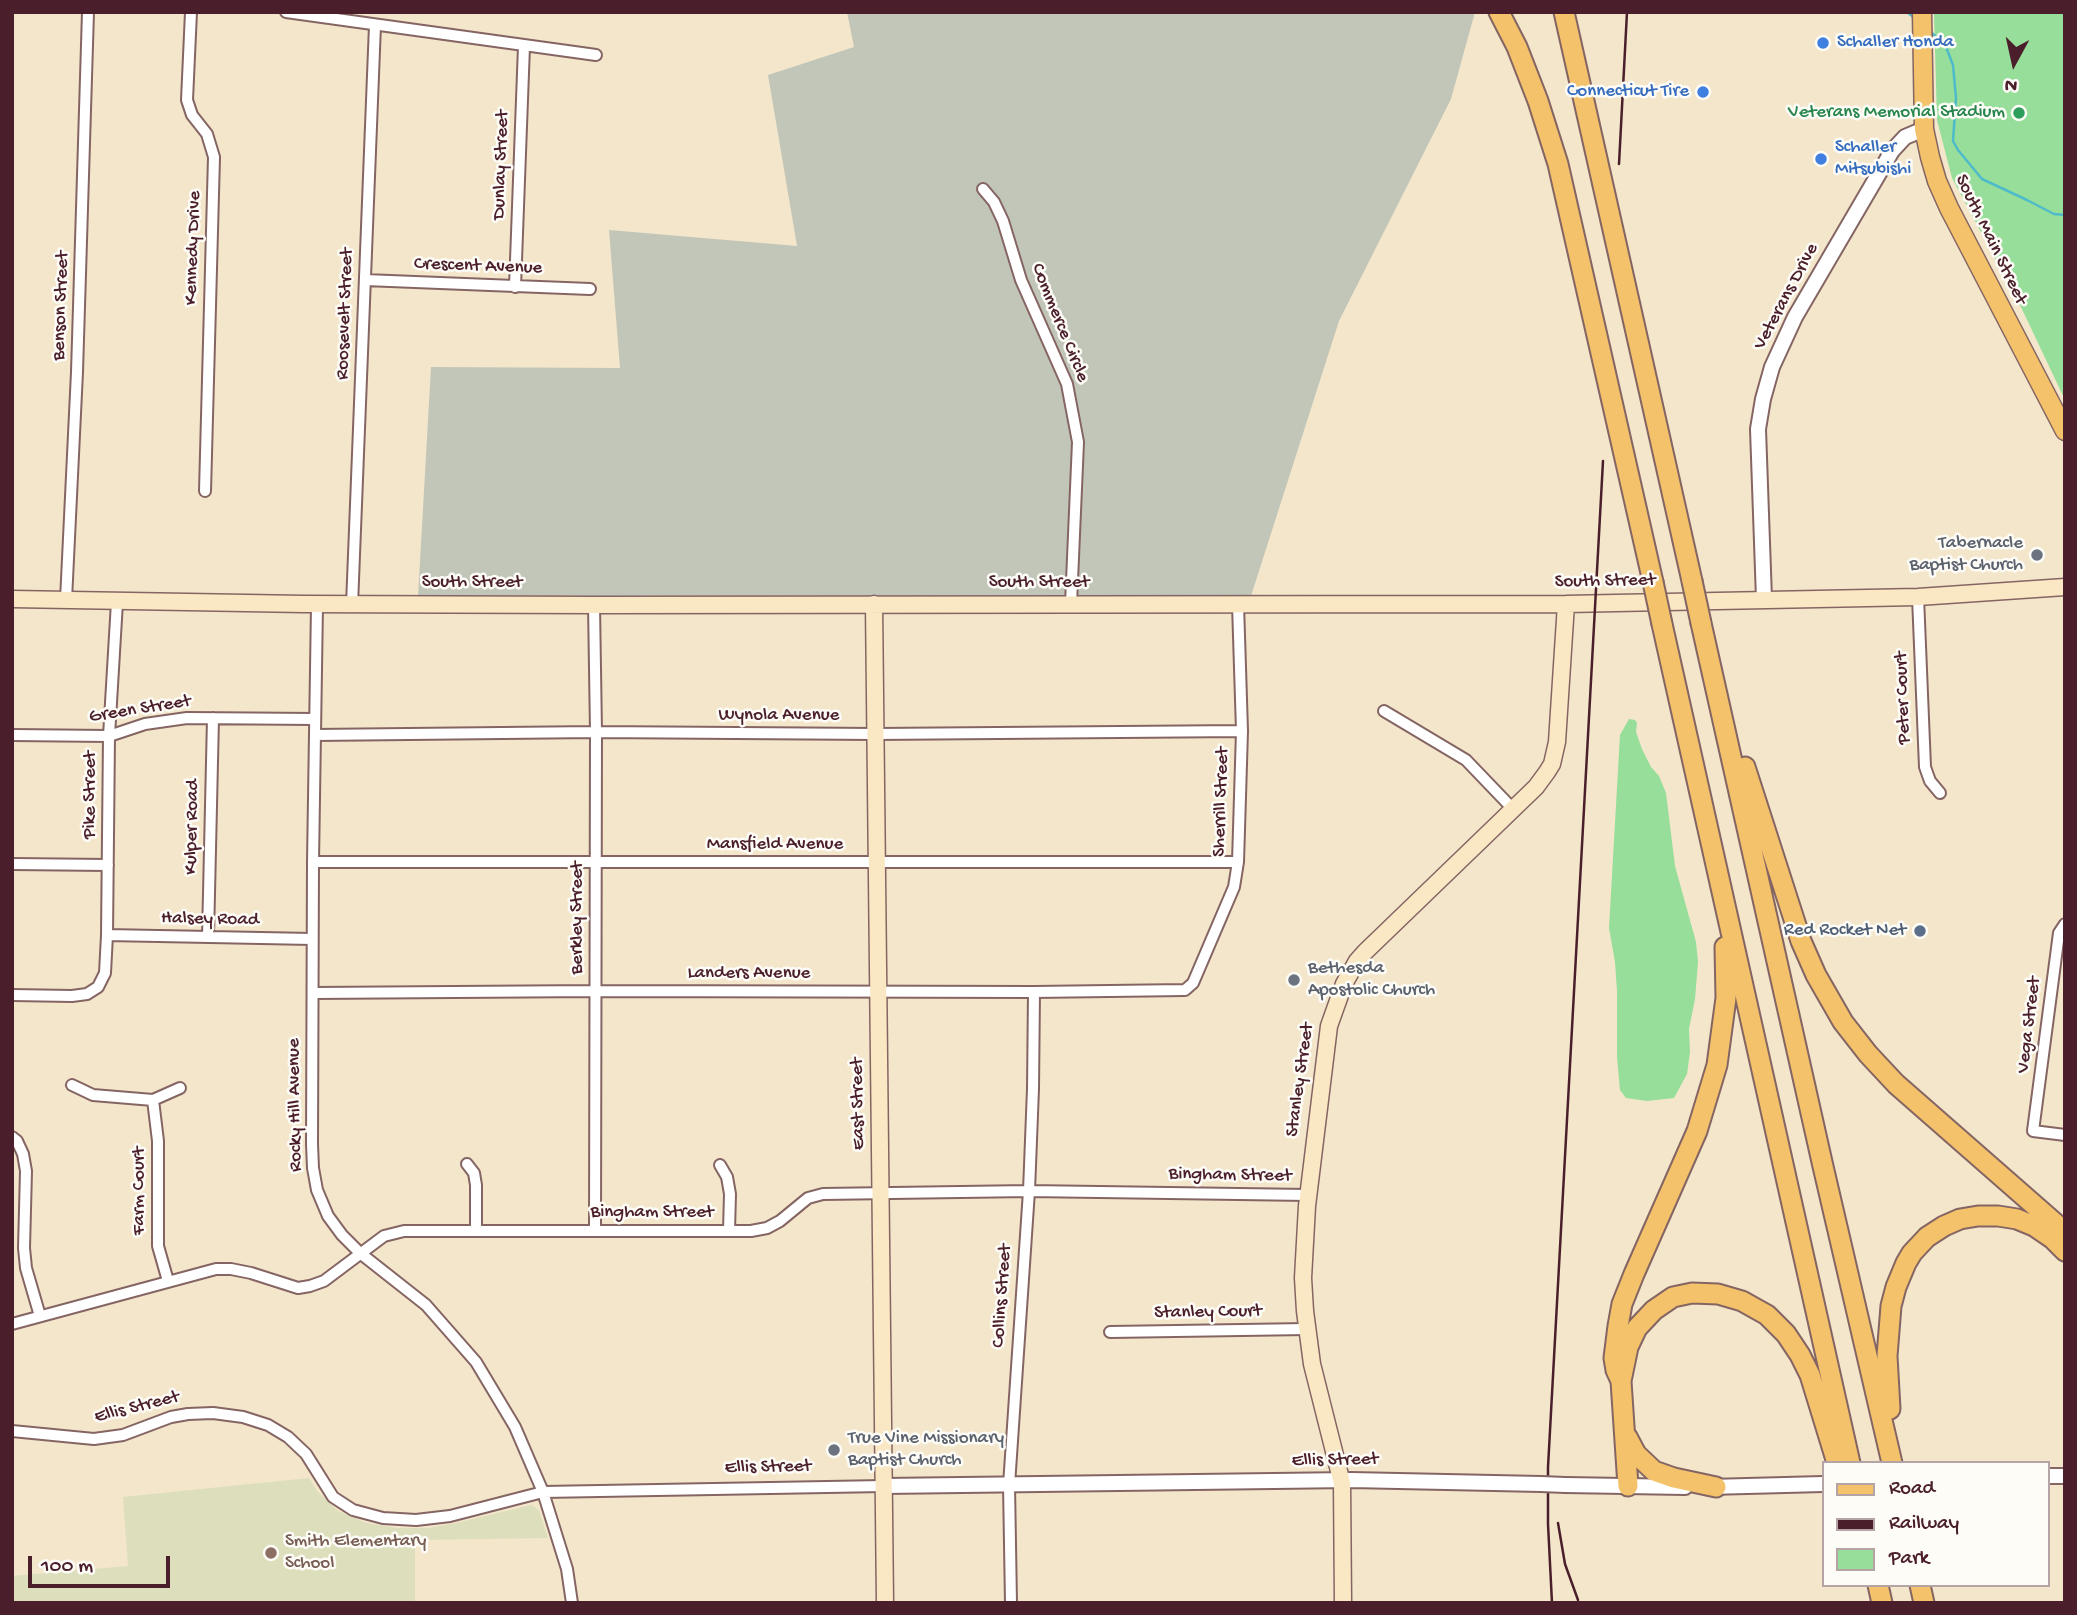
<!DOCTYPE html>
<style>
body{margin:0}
#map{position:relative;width:2077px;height:1615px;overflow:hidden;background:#f3e6cb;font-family:"Gochi Hand",sans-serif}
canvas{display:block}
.frame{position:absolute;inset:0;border:14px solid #4a1f2b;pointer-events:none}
.legend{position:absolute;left:1822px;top:1461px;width:228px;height:126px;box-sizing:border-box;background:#fdfcf7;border:2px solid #b5a4a5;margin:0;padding:9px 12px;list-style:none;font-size:21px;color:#4a1f2b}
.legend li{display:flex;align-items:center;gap:14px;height:35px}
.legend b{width:35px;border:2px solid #b5a4a5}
.north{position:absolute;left:1979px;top:28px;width:70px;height:70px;-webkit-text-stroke:5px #fdfcf7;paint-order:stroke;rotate:188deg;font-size:19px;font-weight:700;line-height:28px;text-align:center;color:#4a1f2b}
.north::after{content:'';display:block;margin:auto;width:24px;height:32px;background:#4a1f2b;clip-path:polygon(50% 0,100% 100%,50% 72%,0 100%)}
.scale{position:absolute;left:28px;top:1556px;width:142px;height:32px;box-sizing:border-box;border:4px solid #4a1f2b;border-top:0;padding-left:9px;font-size:21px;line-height:24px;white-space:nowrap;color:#4a1f2b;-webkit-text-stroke:5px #fdfcf7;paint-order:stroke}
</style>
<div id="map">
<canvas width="2077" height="1615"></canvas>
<div class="frame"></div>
<ul class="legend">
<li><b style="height:9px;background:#f3c26a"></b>Road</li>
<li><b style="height:9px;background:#4a1f2b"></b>Railway</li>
<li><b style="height:19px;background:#96de99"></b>Park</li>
</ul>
<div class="north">N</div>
<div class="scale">100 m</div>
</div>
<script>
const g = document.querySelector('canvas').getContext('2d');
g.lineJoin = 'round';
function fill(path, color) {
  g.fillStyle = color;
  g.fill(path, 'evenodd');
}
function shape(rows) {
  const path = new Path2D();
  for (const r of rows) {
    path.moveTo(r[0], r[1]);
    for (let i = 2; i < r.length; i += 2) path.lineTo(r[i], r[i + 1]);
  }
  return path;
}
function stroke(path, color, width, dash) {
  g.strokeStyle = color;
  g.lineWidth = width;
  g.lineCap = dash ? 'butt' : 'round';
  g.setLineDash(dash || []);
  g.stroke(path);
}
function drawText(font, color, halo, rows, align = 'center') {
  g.font = font + ' "Gochi Hand",sans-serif';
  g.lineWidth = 5;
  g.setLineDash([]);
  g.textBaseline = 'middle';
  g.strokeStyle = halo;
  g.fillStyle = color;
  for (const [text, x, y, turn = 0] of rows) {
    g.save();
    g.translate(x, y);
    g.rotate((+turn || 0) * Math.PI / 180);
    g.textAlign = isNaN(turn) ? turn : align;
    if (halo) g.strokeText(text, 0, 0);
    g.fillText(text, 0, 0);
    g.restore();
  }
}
const built = shape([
 [309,1478,317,1491,338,1511,366,1523,397,1528,429,1528,460,1522,531,1505,539,1510,548,1538,415,1540,415,1603,12,1603,12,1576,128,1566,123,1497]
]);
const industrial = shape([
 [847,12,1475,12,1451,99,1339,321,1251,596,1084,595,1013,596,418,597,431,367,620,368,609,230,797,246,768,75,854,47]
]);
const green = shape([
 [1934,12,2065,12,2065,400,2021,307,1952,178,1937,120],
 [1629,719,1635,720,1637,723,1636,732,1642,749,1651,767,1659,776,1666,793,1675,866,1696,942,1698,962,1695,999,1689,1029,1690,1052,1687,1074,1674,1098,1647,1101,1626,1098,1620,1090,1617,1057,1617,991,1615,962,1609,928,1620,735]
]);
const stream = shape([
 [1907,12,1916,19],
 [1929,30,1946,47,1953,65,1956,98,1953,141,1958,150,1982,179,2027,200,2054,214,2065,215]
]);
const minor = shape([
 [191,12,187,100,192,115,207,134,214,157,205,491],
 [286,12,596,55],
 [983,189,994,202,1003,221,1021,280,1067,384,1078,442,1071,604],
 [365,280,590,289],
 [515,287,524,46],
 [1918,597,1925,767,1930,781,1940,793],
 [66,600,77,372,88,12],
 [317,605,313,862,312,1144,313,1168,317,1190,328,1216,342,1235,360,1253,426,1305,476,1362,515,1427,543,1492,567,1569,572,1603],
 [352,605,375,25],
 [594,605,596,732,595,1230],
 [1384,711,1466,760,1513,809],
 [12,735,109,736,145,724,187,718,315,719],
 [315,735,596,732,876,734,1242,731],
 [313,862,1238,862],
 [12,864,108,865],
 [2065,924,2059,933,2033,1131,2065,1135],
 [107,935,312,939],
 [208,937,213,718],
 [313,993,595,991,1034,992,1185,990,1193,983,1234,887,1238,862,1242,731,1238,604],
 [12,995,72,996,87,994,98,987,105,973,107,935,109,736,117,602],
 [72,1085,93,1095,153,1100,180,1088],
 [153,1100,158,1141,158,1246,168,1281],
 [12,1137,17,1141,23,1154,26,1171,24,1248,26,1268,40,1316],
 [467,1164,474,1173,476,1185,476,1230],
 [720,1165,727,1177,730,1194,729,1231],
 [12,1324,216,1269,231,1269,251,1273,298,1288,310,1286,324,1281,384,1236,404,1231,751,1231,767,1228,780,1221,808,1198,823,1194,1029,1191,1308,1195],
 [1110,1332,1307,1329],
 [12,1431,94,1439,123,1435,171,1417,188,1414,213,1413,243,1417,268,1425,288,1437,306,1454,333,1497,353,1510,383,1518,416,1520,450,1516,543,1492,884,1486],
 [1011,1603,1009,1485,1029,1191,1033,1089,1034,992]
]);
const tertiary = shape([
 [1764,599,1758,429,1763,399,1772,367,1795,317,1892,151,1905,137,1924,129],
 [2047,1476,2065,1476],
 [1565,1485,1685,1487],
 [884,1486,1351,1480,1541,1484],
 [1709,1487,1823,1484]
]);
const secondary = shape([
 [12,599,304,604,594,605,1566,604,1918,597,2065,587],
 [874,604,885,1603],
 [1343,1603,1342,1483,1312,1364,1305,1311,1303,1278,1307,1206,1329,1026,1344,984,1357,961,1365,952,1536,787,1547,772,1552,764,1557,742,1566,604]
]);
const primary = shape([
 [1922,12,1924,129,1930,157,1937,181,1949,208,2065,431]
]);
const motorway = shape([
 [1499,12,1517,47,1538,101,1558,164,1653,582],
 [1564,12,1692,581],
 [1701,623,1822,1162,1892,1463],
 [1662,624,1850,1463],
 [1745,767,1801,941,1816,975,1843,1022,1868,1054,1896,1084,2065,1232],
 [1621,1381,1616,1370,1614,1358,1618,1326,1622,1304,1634,1274,1697,1131,1717,1065,1726,998,1725,947],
 [1890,1409,1887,1356,1891,1306,1896,1287,1906,1263,1912,1253,1927,1237,1944,1226,1960,1219,1978,1216,1998,1216,2017,1219,2034,1226,2053,1239,2065,1251],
 [1627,1437,1636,1454,1654,1471,1674,1478,1716,1487],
 [1628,1486,1621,1381,1628,1347,1637,1328,1654,1310,1673,1297,1692,1293,1718,1294,1742,1301,1767,1315,1786,1334,1800,1355,1810,1375,1837,1463],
 [1878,1585,1882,1603],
 [1920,1585,1924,1603]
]);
const rail = shape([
 [1619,164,1627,12],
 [1558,1523,1565,1564,1578,1600],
 [1552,1603,1548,1524,1548,1467,1603,461]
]);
const tertiaryBridge = shape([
 [1541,1484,1565,1485]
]);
const motorwayBridge = shape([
 [1692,581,1701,623],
 [1653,582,1662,624]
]);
const markers = [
 [1823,43,7,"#3f7fe0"],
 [1703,92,7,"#3f7fe0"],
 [2019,113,7,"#2e9e5b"],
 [1821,159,7,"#3f7fe0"],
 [2037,555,7,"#6b7280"],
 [1920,931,7,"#5c6f8a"],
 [1294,980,7,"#6b7280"],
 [834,1450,7,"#6b7280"],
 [271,1553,7,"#8d6e63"]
];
const shopNames = [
 ["Schaller Honda",1837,43],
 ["Connecticut Tire",1689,92,"right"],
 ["Schaller",1835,148],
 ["Mitsubishi",1835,170]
];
const leisureNames = [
 ["Veterans Memorial Stadium",2005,113]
];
const streetNames = [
 ["Dunlay Street",502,165,-88],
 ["South Main Street",1990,240,64],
 ["Kennedy Drive",194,248,-88],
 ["Crescent Avenue",478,267,2],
 ["Veterans Drive",1787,297,-62],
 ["Benson Street",62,306,-88],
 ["Roosevelt Street",346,314,-88],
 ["Commerce Circle",1059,323,68],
 ["South Street",1605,582,-1],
 ["South Street",472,583],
 ["South Street",1039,583],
 ["Peter Court",1904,698,-92],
 ["Green Street",140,710,-9],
 ["Wynola Avenue",779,716],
 ["Pike Street",91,795,-90],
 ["Sherrill Street",1222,802,-88],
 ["Kulper Road",193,827,-89],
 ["Mansfield Avenue",775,845],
 ["Berkley Street",578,918,-90],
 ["Halsey Road",210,920,1],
 ["Landers Avenue",749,974],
 ["Vega Street",2030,1025,-83],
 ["Stanley Street",1301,1080,-82],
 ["East Street",859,1104,-91],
 ["Rocky Hill Avenue",296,1105,-91],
 ["Bingham Street",1230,1176,1],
 ["Farm Court",140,1191,-90],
 ["Bingham Street",652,1213],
 ["Collins Street",1003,1296,-86],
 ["Stanley Court",1208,1313,-1],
 ["Ellis Street",137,1408,-14],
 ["Ellis Street",1335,1461,-1],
 ["Ellis Street",768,1468,-1]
];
const worshipNames = [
 ["Tabernacle",2023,544,"right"],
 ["Baptist Church",2023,566,"right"],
 ["Bethesda",1308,969],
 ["Apostolic Church",1308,991],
 ["True Vine Missionary",848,1439],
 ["Baptist Church",848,1461]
];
const serviceNames = [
 ["Red Rocket Net",1906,931]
];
const educationNames = [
 ["Smith Elementary",285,1542],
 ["School",285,1564]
];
fill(built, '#dcdebc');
fill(industrial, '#c2c6b9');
fill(green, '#96de99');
stroke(stream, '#4fbbca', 2.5);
stroke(minor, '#856563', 14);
stroke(tertiary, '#856563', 18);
stroke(secondary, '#856563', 19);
stroke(primary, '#856563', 21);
stroke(motorway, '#856563', 23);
stroke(minor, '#fff', 10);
stroke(tertiary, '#fff', 14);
stroke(secondary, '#fae7c3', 16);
stroke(primary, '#f3c26a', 18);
stroke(motorway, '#f3c26a', 19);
stroke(rail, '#4a1f2b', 2.5);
stroke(tertiaryBridge, '#856563', 18, []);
stroke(motorwayBridge, '#856563', 23, []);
stroke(tertiaryBridge, '#fff', 14);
stroke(motorwayBridge, '#f3c26a', 19);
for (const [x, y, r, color] of markers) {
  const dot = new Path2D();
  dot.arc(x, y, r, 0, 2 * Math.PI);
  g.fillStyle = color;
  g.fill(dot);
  stroke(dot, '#fdfcf7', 2.5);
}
drawText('19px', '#366cbe', '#fdfcf7', shopNames, 'left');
drawText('19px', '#27864d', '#fdfcf7', leisureNames, 'right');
drawText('19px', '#4a1f2b', '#fdfcf7', streetNames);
drawText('19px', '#5b616d', '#fdfcf7', worshipNames, 'left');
drawText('19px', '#4e5e75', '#fdfcf7', serviceNames, 'right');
drawText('19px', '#785e54', '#fdfcf7', educationNames, 'left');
</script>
